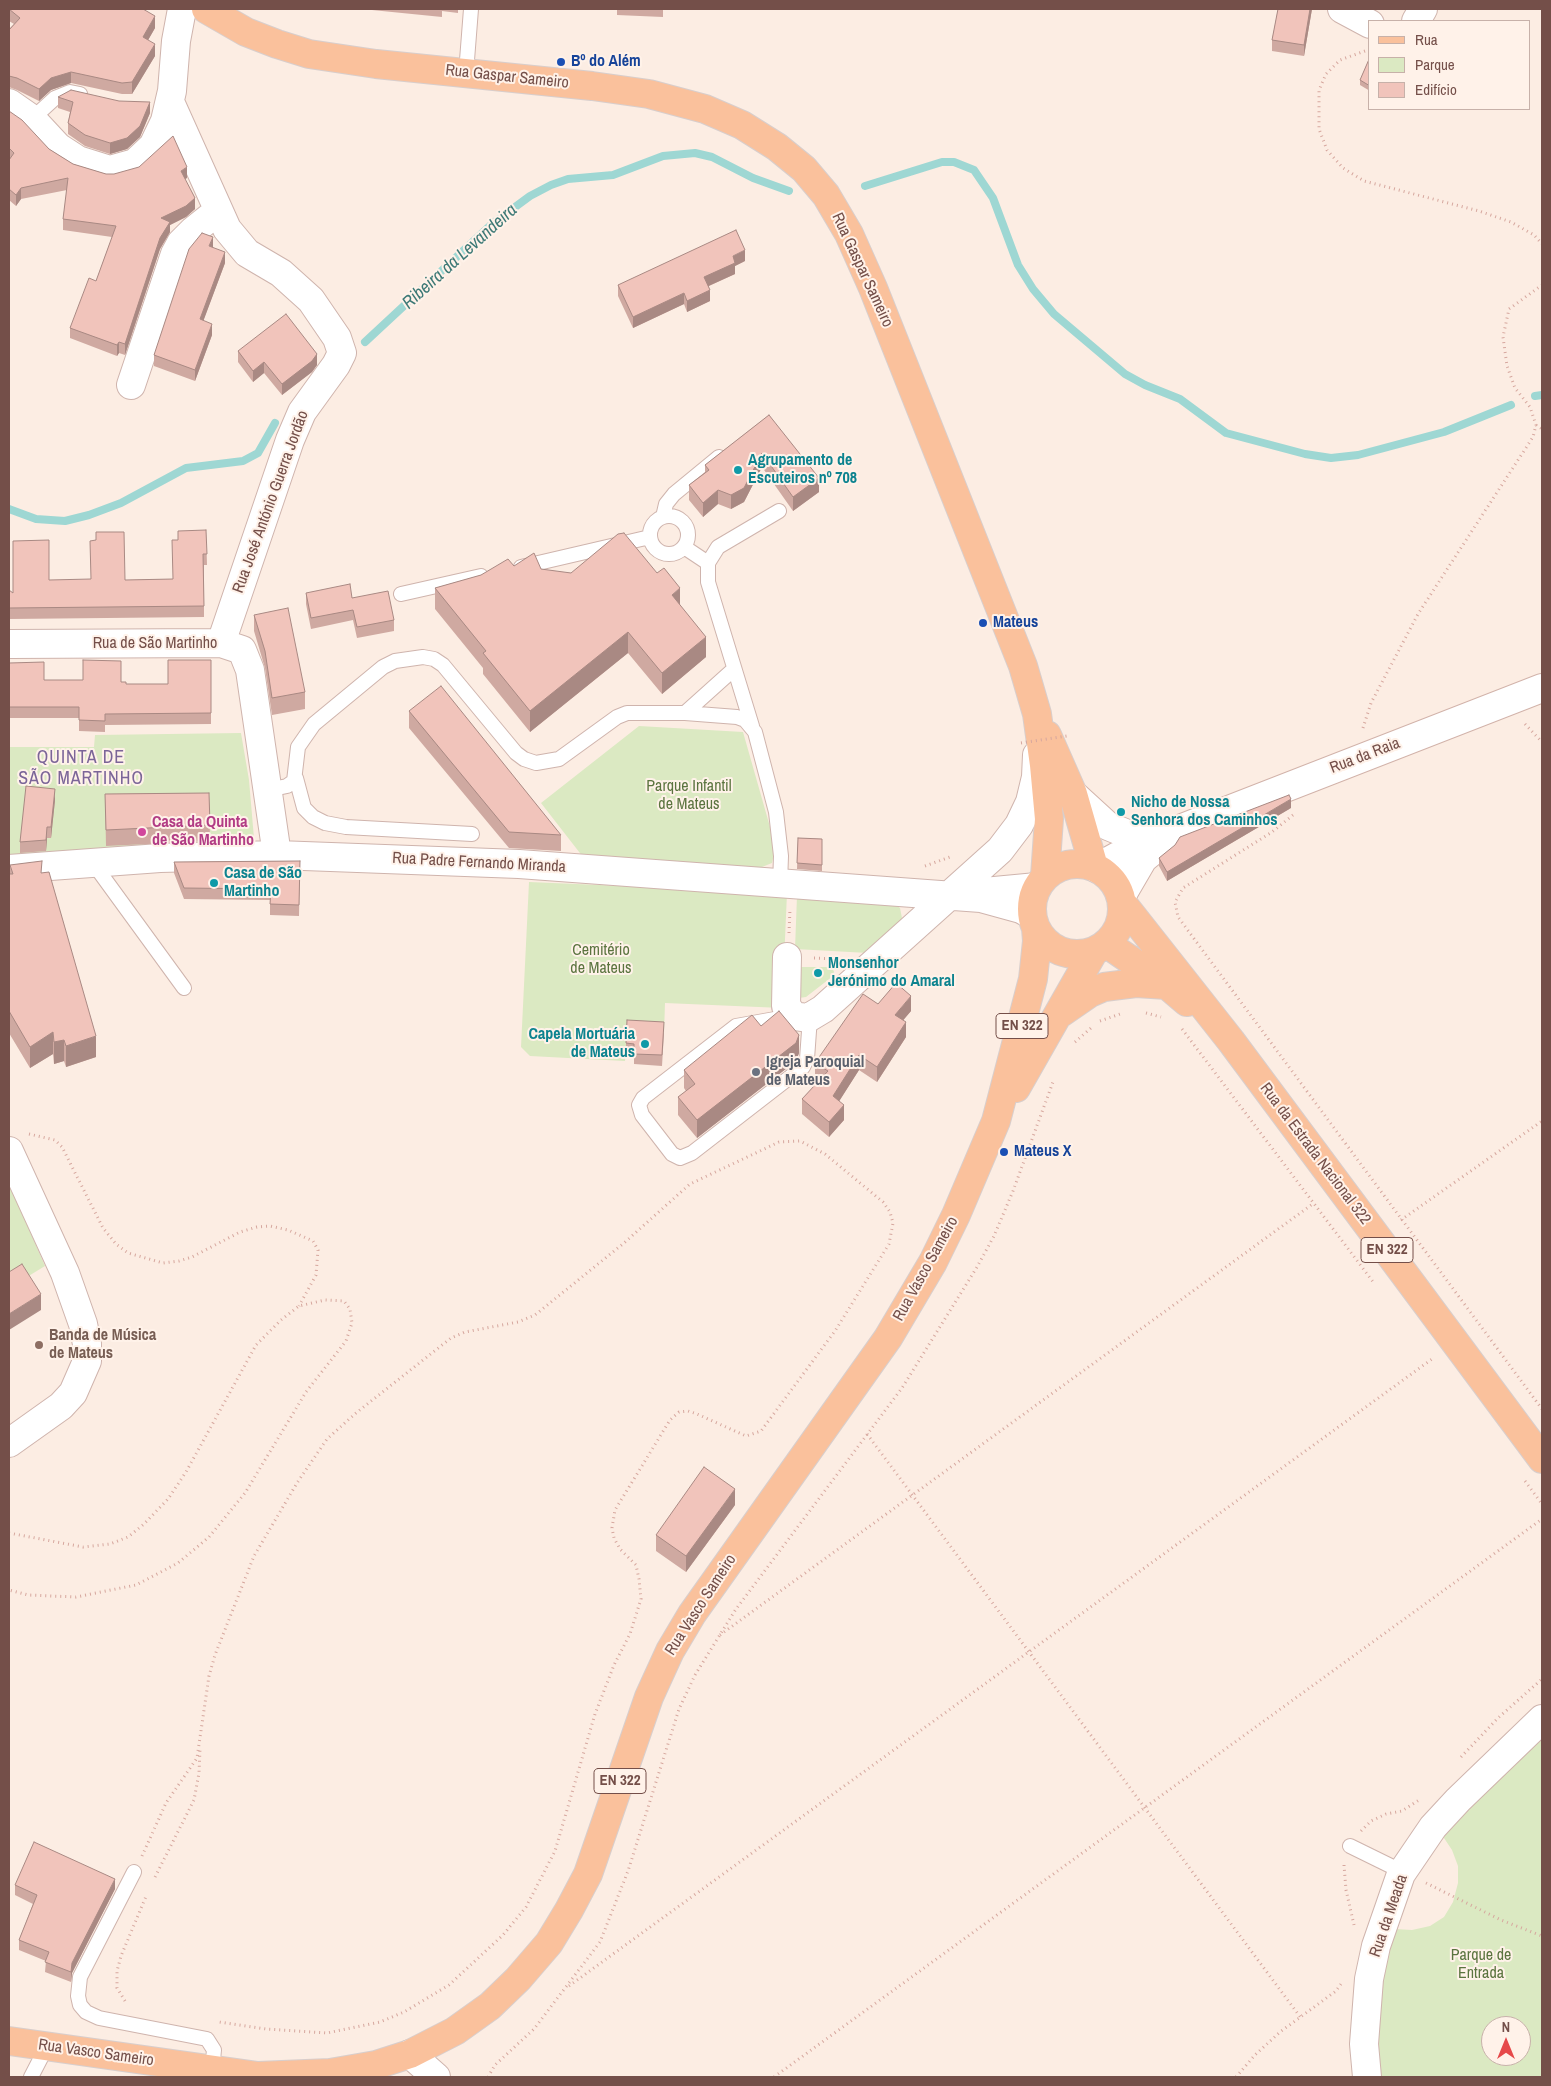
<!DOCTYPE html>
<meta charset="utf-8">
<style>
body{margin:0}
#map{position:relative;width:1551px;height:2086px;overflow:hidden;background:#fcede3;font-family:"Archivo Narrow",sans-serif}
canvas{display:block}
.frame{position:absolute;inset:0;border:10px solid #744f49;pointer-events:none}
.legend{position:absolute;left:1368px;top:20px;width:162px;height:90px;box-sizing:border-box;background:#fff2e9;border:1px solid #c7b1a9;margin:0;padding:6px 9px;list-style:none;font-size:15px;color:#744f49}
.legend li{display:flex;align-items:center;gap:10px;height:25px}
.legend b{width:25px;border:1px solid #c7b1a9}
.north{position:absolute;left:1481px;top:2016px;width:50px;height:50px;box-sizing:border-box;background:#fff2e9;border:1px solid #c7b1a9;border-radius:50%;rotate:0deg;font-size:14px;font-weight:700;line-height:20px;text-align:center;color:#744f49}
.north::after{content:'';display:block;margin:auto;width:18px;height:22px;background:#e6494a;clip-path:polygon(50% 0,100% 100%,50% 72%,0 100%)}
</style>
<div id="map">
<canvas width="1551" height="2086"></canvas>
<div class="frame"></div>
<ul class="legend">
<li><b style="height:6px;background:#fac19c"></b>Rua</li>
<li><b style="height:14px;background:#dbe9c2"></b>Parque</li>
<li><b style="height:14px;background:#f1c4bb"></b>Edifício</li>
</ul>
<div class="north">N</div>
</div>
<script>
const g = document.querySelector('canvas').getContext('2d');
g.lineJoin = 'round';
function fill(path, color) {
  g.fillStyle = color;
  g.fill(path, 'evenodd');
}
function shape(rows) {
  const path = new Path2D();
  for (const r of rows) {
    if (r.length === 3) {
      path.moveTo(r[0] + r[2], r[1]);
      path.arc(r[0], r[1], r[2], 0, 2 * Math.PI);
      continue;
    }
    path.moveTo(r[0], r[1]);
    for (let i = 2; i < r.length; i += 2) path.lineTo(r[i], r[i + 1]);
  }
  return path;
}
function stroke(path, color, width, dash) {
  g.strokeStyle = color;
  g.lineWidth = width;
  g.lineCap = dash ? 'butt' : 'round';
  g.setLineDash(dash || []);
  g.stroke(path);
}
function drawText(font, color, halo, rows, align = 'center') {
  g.font = font + ' "Archivo Narrow",sans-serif';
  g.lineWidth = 4;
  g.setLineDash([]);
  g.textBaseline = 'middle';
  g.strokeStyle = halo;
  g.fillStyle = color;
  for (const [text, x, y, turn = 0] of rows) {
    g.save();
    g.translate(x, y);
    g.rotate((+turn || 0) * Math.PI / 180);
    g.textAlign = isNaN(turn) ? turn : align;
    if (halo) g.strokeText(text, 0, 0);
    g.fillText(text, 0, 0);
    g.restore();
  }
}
const green = shape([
 [639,726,743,732,774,841,775,850,772,863,757,869,583,857,541,803],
 [241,733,249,780,255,850,9,858,9,747,94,747,95,735],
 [529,882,787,893,782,1008,665,1003,664,1033,627,1031,625,1061,530,1056,521,1047],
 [797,896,896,905,900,908,902,918,901,922,868,953,795,949],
 [794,967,829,967,834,971,833,976,806,997,799,998],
 [9,1183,45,1266,9,1288],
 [1542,1735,1542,2077,1380,2077,1376,2061,1379,1992,1395,1929,1412,1930,1430,1926,1444,1917,1453,1902,1458,1883,1458,1866,1452,1850,1442,1835],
 [1491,2026,1521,2026,1521,2056,1491,2056]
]);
const stream = shape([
 [865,186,942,162,954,162,974,170,993,198,1018,265,1033,289,1054,314,1125,374,1145,385,1180,399,1226,433,1305,454,1331,458,1358,455,1444,432,1511,405],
 [365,342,492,224,530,196,551,185,568,179,613,175,663,156,695,153,712,157,753,178,789,191],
 [1535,396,1542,395],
 [9,509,36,519,65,521,89,515,121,503,186,468,243,461,258,453,275,423]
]);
const path = shape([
 [1365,51,1340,60,1326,74,1319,90,1319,129,1327,150,1343,168,1364,181,1479,211,1511,222,1534,235,1542,244],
 [1536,425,1542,429],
 [1525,724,1542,742],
 [1363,728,1371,703,1418,614,1533,437,1536,425,1530,407,1515,388,1507,366,1503,337,1509,309,1542,285],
 [1293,815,1272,832,1183,888,1175,902,1178,917,1542,1409],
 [925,866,950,857],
 [789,933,790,909],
 [814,958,838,959],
 [1146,1013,1161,1017],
 [1100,1021,1120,1014],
 [1182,1029,1374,1283],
 [1075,1042,1091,1028],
 [29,1134,55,1140,62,1147,103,1228,116,1244,128,1253,163,1263,179,1261,192,1257,240,1232,257,1227,270,1226,288,1230,313,1241,318,1250,316,1275,299,1306],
 [1401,1220,1542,1121],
 [867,1434,1301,2018],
 [1525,1481,1542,1504],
 [9,1533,83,1547,110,1544,128,1537,144,1524,168,1499,186,1472,256,1345,281,1320,299,1306,325,1300,344,1301,350,1309,352,1323,346,1341,306,1392,245,1493,209,1537,178,1563,136,1585,76,1597,28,1595,9,1590],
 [720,1635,1314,1203],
 [1461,1757,1498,1718,1542,1679],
 [1361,1831,1371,1821,1386,1814,1402,1811,1419,1800],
 [142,1856,166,1803,197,1758,209,1676,215,1655,254,1556,297,1483,327,1439,356,1413,451,1338,465,1332,518,1322,535,1315,624,1243,690,1184,779,1142,800,1141,825,1154,883,1202,890,1212,893,1223,889,1244,835,1331,761,1431,746,1436,697,1414,688,1411,679,1412,670,1420,615,1510,612,1528,614,1538,620,1549,636,1565,639,1579,641,1599,630,1634,614,1665,595,1714,555,1851,526,1907,503,1935,449,1985,404,2012,380,2022,327,2033,266,2029,219,2022],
 [1344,1865,1346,1890,1354,1925],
 [155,1877,194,1800,199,1773,200,1749],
 [1426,1883,1501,1920,1542,1936],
 [569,1986,1432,1359],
 [125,2001,117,1988,117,1971,121,1956,147,1894],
 [488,2077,495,2065,534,2029,600,1942,628,1871,679,1709,695,1675,736,1609,902,1388,977,1267,994,1236,1013,1191,1053,1082],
 [774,2077,1542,1519],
 [1236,2077,1255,2055,1280,2032,1336,1991,1341,1984]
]);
const lane = shape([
 [466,73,471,9],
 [32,119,55,98,70,92,80,94],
 [669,535,19],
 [663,517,666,504,674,494,719,457],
 [684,547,708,563],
 [521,567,650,537],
 [401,594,481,576],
 [685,713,734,669],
 [752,726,708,582,708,563,718,547,779,511],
 [296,778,304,808,313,817,325,823,346,827,472,834],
 [268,790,287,786,294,781,298,747,314,724,383,667,395,661,423,657,434,659,443,665,516,753,524,759,536,763,559,759,617,717,627,713,685,713,737,717,745,720,755,732,776,812,781,856,780,884],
 [93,863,184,988],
 [786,1017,736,1026,643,1098,639,1105,642,1115,672,1154,680,1158,692,1153,803,1067,807,1059,810,1017],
 [1350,1846,1403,1872],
 [134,1872,80,1977,78,1996,80,2005,86,2012,99,2018,207,2039,214,2050,212,2070],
 [31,2077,47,2046]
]);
const street = shape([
 [1342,9,1370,24],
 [1416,21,1423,9],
 [170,102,227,229,247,253,281,273,311,300,337,338,342,353,336,365,302,412,290,440,221,643],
 [9,103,32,119,58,147,78,160,110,170,135,163,153,146,165,121,172,91,176,41,182,9],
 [131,385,175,254,181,243,193,231,218,211],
 [9,644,221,643,242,650,250,670,277,855],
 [9,869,160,858,277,855,519,864,981,898,1021,909,1032,915],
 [984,892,1037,887],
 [787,957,786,1006,794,1016,808,1018,823,1009,1000,850,1019,825,1030,802,1036,777,1037,755],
 [9,1151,65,1273,83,1324,87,1344,87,1361,73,1393,61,1406,9,1443],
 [410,2054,436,2077],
 [1367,2077,1364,2044,1369,1979,1376,1946,1401,1874,1433,1827,1458,1800,1542,1719]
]);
const secondary = shape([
 [1073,794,1108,826,1125,833,1152,840],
 [1096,868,1136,846,1542,688],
 [1122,895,1143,859,1165,841]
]);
const primary = shape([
 [206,9,246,32,277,44,309,54,376,64,592,86,649,94,705,109,742,125,777,147,804,169,826,195,849,234,873,288,1023,666,1037,714,1044,765,1049,819,1045,876],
 [1047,735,1073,794,1094,867],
 [1077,909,45],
 [1123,904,1231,1041,1542,1459],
 [1107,944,1167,985,1187,1002],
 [1061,1013,1090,993,1104,987,1136,983,1167,985],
 [1016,1088,1094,951],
 [9,2041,258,2076,330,2073,376,2065,410,2054,455,2031,490,2006,518,1979,549,1943,569,1910,588,1874,649,1697,670,1651,692,1614,888,1338,933,1262,956,1215,996,1121,1033,979,1037,941,1036,928]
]);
const pathBridge = shape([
 [1021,743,1067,736]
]);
const wall = shape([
 [9,9,155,28,148,40,155,56,132,94,122,94,71,83,51,90,39,101,17,90,9,87,9,29,14,24,9,21],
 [362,9,458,9,458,13,442,11,442,17],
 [617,9,663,9,663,17,617,15],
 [1278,9,1312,9,1304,56,1272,51,1272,40],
 [1370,57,1370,91,1360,85,1360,80],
 [58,97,150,113,140,137,127,149,110,154,85,146,68,134,68,123,70,112,58,108],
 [9,111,49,149,73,164,106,174,187,178,185,179,195,209,186,217,170,225,170,232,160,249,125,355,119,353,117,356,70,338,70,328,96,281,112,237,63,230,63,219,67,190,21,199,16,206,9,200],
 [213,247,225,263,203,321,212,335,195,381,154,366,154,355],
 [745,261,735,266,735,274,709,286,710,301,687,312,684,304,633,328,618,296,618,285],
 [238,351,317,365,312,372,282,395,264,373,253,382,238,362],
 [769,415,819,492,793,511,762,467,744,502,731,509,718,504,703,517,689,500,689,485,705,472,705,465],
 [206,530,207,565,204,565,204,617,9,619,9,590,13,593,49,580,125,580,173,579,178,540],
 [514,566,541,569,680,605,706,657,662,694,628,653,530,732,483,674,483,668,435,609,435,588],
 [306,593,352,598,394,620,394,631,357,638,353,620,311,629,306,604],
 [254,615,305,692,305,709,272,715,265,668,254,631],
 [211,660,211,724,105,725,105,732,79,731,79,718,9,718,9,663,44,680,121,682,126,684,168,684],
 [409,711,561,835,561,851,509,848,409,728],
 [209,793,210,841,106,846,105,794],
 [55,800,51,838,47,838,46,851,20,853,20,842],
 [1291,808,1167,881,1159,866,1159,858],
 [798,838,822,839,822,871,797,869],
 [300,861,299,916,270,915,270,900,184,899,174,873,174,862],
 [10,865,42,873,96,1057,66,1067,64,1061,54,1064,53,1054,30,1068,9,1033,9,874,10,874],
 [878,1004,911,1011,903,1020,906,1037,877,1082,859,1070,839,1101,844,1120,829,1137,802,1114,802,1099,819,1081,815,1078,815,1063],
 [761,1026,799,1053,796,1061,697,1138,678,1115,678,1097,686,1091,684,1088,684,1070],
 [664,1033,662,1066,634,1064,634,1055,626,1054,626,1043],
 [735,1505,686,1572,656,1551,656,1535],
 [15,1885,115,1889,72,1973,71,1982,45,1972,46,1961,19,1950,19,1940,33,1904,15,1895]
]);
const shadedWall = shape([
 [1310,9,1312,9,1304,56,1304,45],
 [155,16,155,28,143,49,143,37],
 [155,44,155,56,132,94,132,82],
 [71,72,71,83,51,90,39,101,39,89,51,78],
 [150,102,150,113,140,137,127,149,110,154,110,143],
 [187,167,187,178,181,181,181,171],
 [21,188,21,199,16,206,16,195],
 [195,198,195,209,186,217,170,225,170,232,160,249,125,355,125,344,161,218],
 [213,237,213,248,209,246],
 [745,250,745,261,735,266,735,274,704,288,704,277,733,256],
 [225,252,225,263,200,330,200,319],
 [710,290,710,301,687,312,687,301],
 [684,293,684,304,633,328,633,317],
 [212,324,212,335,195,381,195,370],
 [119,342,119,353,117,356,117,345],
 [317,354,317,365,312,372,282,395,282,384],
 [264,362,264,373,253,382,253,371],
 [762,453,762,467,744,502,731,509,731,495],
 [819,478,819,492,793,511,793,497],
 [718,490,718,504,703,517,703,503],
 [680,588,680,609,672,595],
 [628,632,628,653,530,732,530,711],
 [706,637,706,657,662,694,662,673],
 [55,789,55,800,51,838,51,827],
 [1291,799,1291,808,1167,881,1167,872],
 [47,827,47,838,46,851,46,840],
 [911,996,911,1011,895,1030,895,1015],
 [906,1022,906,1037,877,1082,877,1067],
 [53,1032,53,1054,30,1068,30,1047],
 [799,1035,799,1053,796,1061,697,1138,697,1120],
 [96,1036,96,1057,66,1067,66,1046],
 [64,1040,64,1061,54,1064,54,1042],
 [859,1055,859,1070,833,1111,833,1096],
 [844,1105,844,1120,829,1137,829,1122],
 [41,1294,41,1310,9,1330,9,1314],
 [735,1489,735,1505,686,1572,686,1556],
 [115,1879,115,1889,72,1973,71,1982,71,1972,72,1963]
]);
const building = shape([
 [9,9,143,9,155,16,143,37,155,44,132,82,122,83,71,72,51,78,39,89,17,78,9,76,9,30,20,18,9,9],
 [1278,9,1310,9,1304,45,1272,40,1278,9],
 [1370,57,1370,86,1360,80,1370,57],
 [71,90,119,101,150,102,140,126,127,138,110,143,85,135,68,123,73,102,58,97,71,90],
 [9,111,22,120,49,149,73,164,106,174,114,174,139,167,173,136,187,167,181,171,195,198,186,206,161,218,170,222,160,238,125,344,119,342,117,345,70,328,89,278,96,281,116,226,63,219,68,178,21,188,16,195,9,189,9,160,14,153,9,148,9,111],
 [736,230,745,250,733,256,735,263,704,277,710,290,687,301,684,293,633,317,618,285,736,230],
 [202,233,213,237,209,246,225,252,200,319,212,324,195,370,154,355,189,249,202,233],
 [286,314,317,354,312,361,282,384,264,362,253,371,238,351,286,314],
 [769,415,819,478,793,497,762,453,744,488,731,495,718,490,703,503,689,485,709,470,705,465,769,415],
 [206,530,207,554,203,554,204,606,9,608,9,590,13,593,13,541,49,540,49,580,91,579,90,541,96,540,96,532,124,532,125,580,173,579,172,540,178,540,178,531,206,530],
 [624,533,657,573,664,568,680,588,672,595,706,637,662,673,628,632,530,711,483,653,486,651,435,588,481,575,508,559,514,566,534,553,541,569,571,573,618,534,624,533],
 [350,584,352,598,388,591,394,620,357,627,353,610,311,618,306,593,350,584],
 [288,608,305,692,272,698,265,651,254,615,288,608],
 [83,660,121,661,121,682,126,682,126,684,168,684,168,660,211,660,211,713,105,714,105,721,79,720,79,707,9,707,9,663,44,662,44,680,83,680,83,660],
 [441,686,561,835,509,832,409,711,441,686],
 [26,786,55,789,51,827,47,827,46,840,20,842,26,786],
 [209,793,210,825,106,830,105,794,209,793],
 [1289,795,1291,799,1167,872,1159,858,1175,845,1180,837,1289,795],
 [798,838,822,839,822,865,797,863,798,838],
 [42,861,41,873,49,872,96,1036,66,1046,64,1040,54,1042,53,1032,30,1047,9,1011,9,874,13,874,10,865,42,861],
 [300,861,299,905,270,904,271,889,184,888,174,862,300,861],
 [896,983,911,996,895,1015,906,1022,877,1067,859,1055,833,1096,844,1105,829,1122,802,1099,828,1071,815,1063,863,994,878,1004,896,983],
 [779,1011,799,1035,796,1043,697,1120,678,1097,695,1084,684,1070,752,1015,761,1026,779,1011],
 [627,1020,664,1022,662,1055,634,1054,634,1044,626,1043,627,1020],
 [22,1264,41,1294,9,1314,9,1272,22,1264],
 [704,1467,735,1489,686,1556,656,1535,704,1467],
 [34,1842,115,1879,72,1963,71,1972,45,1962,49,1952,19,1940,37,1895,15,1885,34,1842]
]);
const markers = [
 [561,62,5,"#1a4fb4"],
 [738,470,5,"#0f9aa8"],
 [983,623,5,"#1a4fb4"],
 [1121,812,5,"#0f9aa8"],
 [142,832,5,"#d1479c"],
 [214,883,5,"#0f9aa8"],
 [818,973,5,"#0f9aa8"],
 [645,1044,5,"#0f9aa8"],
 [756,1072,5,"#6b7280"],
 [1004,1152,5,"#1a4fb4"],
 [39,1345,5,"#8d6e63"]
];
const shields = [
 [1022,1026,52],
 [1387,1250,52],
 [620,1781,52]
];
const shieldNames = [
 ["EN 322",1022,1026],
 ["EN 322",1387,1250],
 ["EN 322",620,1781]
];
const transitNames = [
 ["Bº do Além",571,62],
 ["Mateus",993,623],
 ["Mateus X",1014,1152]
];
const streetNames = [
 ["Rua Gaspar Sameiro",507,77,6],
 ["Rua Gaspar Sameiro",862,270,65],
 ["Rua José António Guerra Jordão",271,502,-70],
 ["Rua de São Martinho",155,644],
 ["Rua da Raia",1365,756,-21],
 ["Rua Padre Fernando Miranda",479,863,3],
 ["Rua da Estrada Nacional 322",1315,1154,53],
 ["Rua Vasco Sameiro",926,1269,-61],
 ["Rua Vasco Sameiro",701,1605,-57],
 ["Rua da Meada",1389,1916,-71],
 ["Rua Vasco Sameiro",96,2053,8]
];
const cultureNames = [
 ["Agrupamento de",748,461],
 ["Escuteiros nº 708",748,479],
 ["Nicho de Nossa",1131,803],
 ["Senhora dos Caminhos",1131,821],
 ["Casa de São",224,874],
 ["Martinho",224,892],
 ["Monsenhor",828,964],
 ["Jerónimo do Amaral",828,982],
 ["Capela Mortuária",635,1035,"right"],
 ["de Mateus",635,1053,"right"]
];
const parkNames = [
 ["Parque Infantil",689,787],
 ["de Mateus",689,805],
 ["Cemitério",601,951],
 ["de Mateus",601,969],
 ["Parque de",1481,1956],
 ["Entrada",1481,1974]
];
const hotelNames = [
 ["Casa da Quinta",152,823],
 ["de São Martinho",152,841]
];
const worshipNames = [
 ["Igreja Paroquial",766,1063],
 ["de Mateus",766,1081]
];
const educationNames = [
 ["Banda de Música",49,1336],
 ["de Mateus",49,1354]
];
const waterNames = [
 ["Ribeira da Levandeira",460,257,-42]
];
const neighbourhoodNames = [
 ["QUINTA DE",81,758],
 ["SÃO MARTINHO",81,779]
];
fill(green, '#dbe9c2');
stroke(stream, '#9ed7d3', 8);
stroke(lane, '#cfb4ad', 16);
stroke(street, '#cfb4ad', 30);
stroke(secondary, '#d2b3aa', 30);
stroke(primary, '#d8cecc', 30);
stroke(path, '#d6a79e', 3, [1, 4]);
stroke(lane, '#fff', 14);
stroke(street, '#fff', 28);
stroke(secondary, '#fff', 28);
stroke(primary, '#fac19c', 28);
stroke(pathBridge, '#d6a79e', 3, [1, 4]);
fill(wall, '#cfa9a1');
fill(shadedWall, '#a98983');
fill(building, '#f1c4bb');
stroke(building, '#a98983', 1);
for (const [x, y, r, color] of markers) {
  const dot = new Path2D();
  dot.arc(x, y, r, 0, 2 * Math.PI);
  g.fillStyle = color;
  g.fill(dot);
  stroke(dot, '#fff2e9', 2);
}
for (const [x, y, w] of shields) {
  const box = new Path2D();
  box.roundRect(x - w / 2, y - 12.5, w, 25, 4);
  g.fillStyle = '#fff2e9';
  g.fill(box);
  stroke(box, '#744f49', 1);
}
drawText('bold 15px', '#744f49', null, shieldNames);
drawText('bold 16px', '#164399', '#fff2e9', transitNames, 'left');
drawText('16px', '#744f49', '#fff2e9', streetNames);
drawText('bold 16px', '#0d838f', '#fff2e9', cultureNames, 'left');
drawText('16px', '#5b743f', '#fff2e9', parkNames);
drawText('bold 16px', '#b23c85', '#fff2e9', hotelNames, 'left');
drawText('bold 16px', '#5b616d', '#fff2e9', worshipNames, 'left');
drawText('bold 16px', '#785e54', '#fff2e9', educationNames, 'left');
drawText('italic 18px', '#3d7976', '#fff2e9', waterNames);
g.letterSpacing = '1px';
drawText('18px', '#7b6598', '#fff2e9', neighbourhoodNames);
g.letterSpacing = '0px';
</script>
